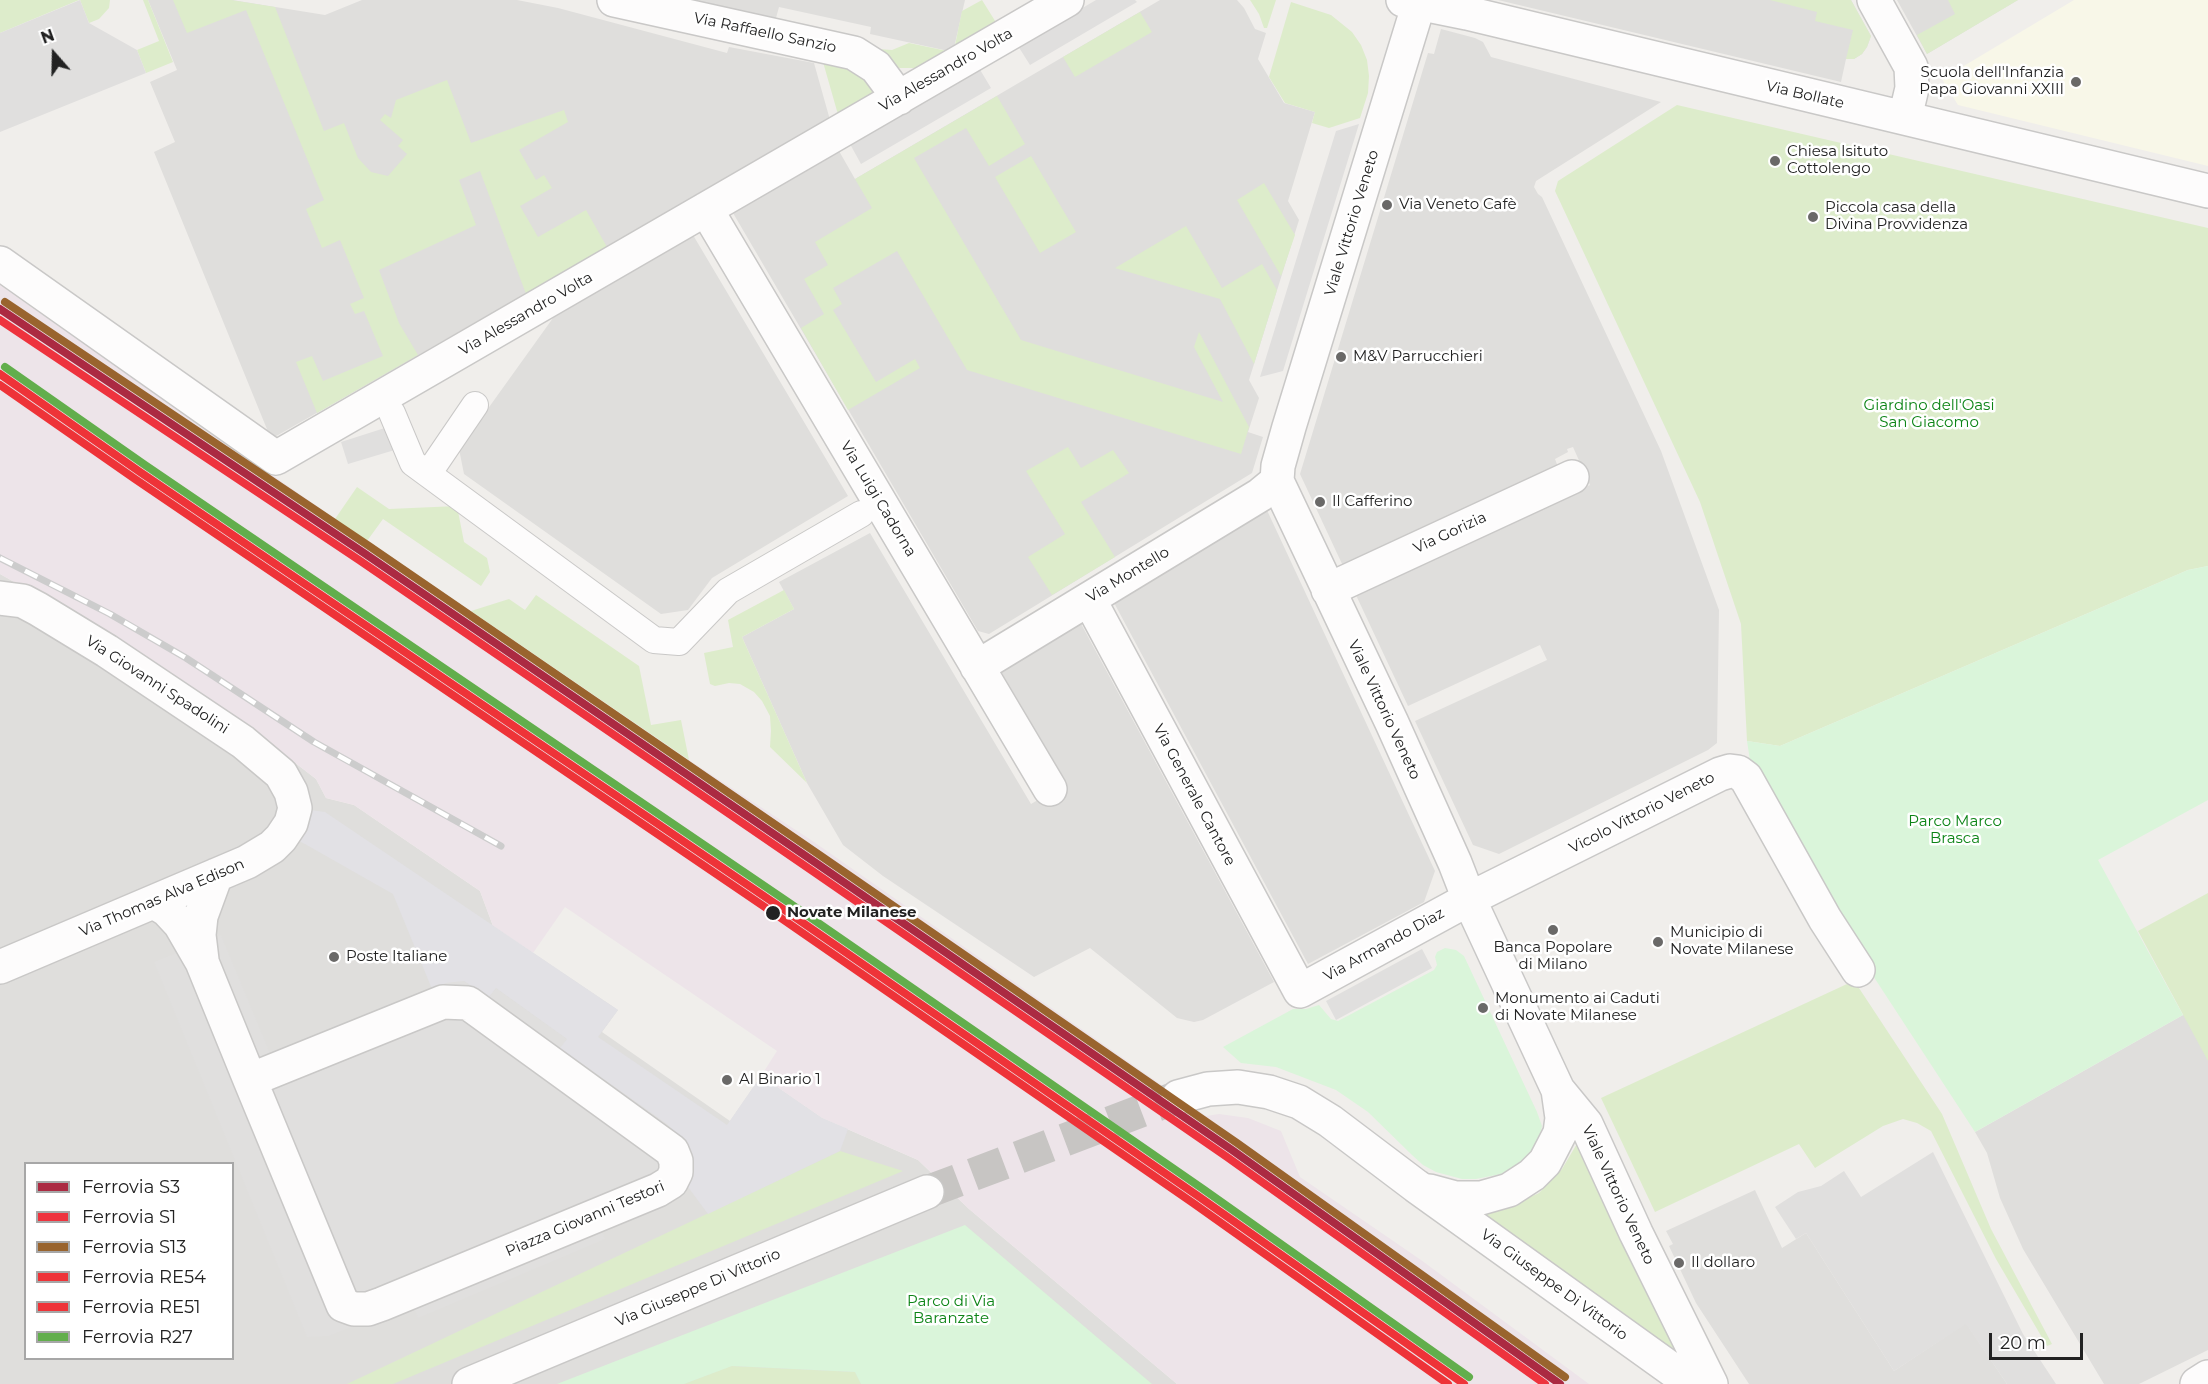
<!DOCTYPE html>
<meta charset="utf-8">
<style>
body{margin:0}
#map{position:relative;width:2208px;height:1384px;overflow:hidden;background:#f0eeeb;font-family:Montserrat,sans-serif}
canvas{display:block}
.legend{position:absolute;left:24px;top:1162px;width:210px;height:198px;box-sizing:border-box;background:#fff;border:2px solid #a7a7a7;margin:0;padding:8px 10px;list-style:none;font-size:18px;color:#222}
.legend li{display:flex;align-items:center;gap:12px;height:30px}
.legend b{width:30px;border:2px solid #a7a7a7}
.north{position:absolute;left:24px;top:24px;width:60px;height:60px;-webkit-text-stroke:4px #fff;paint-order:stroke;rotate:340deg;font-size:16px;font-weight:700;line-height:24px;text-align:center;color:#222}
.north::after{content:'';display:block;margin:auto;width:21px;height:27px;background:#222;clip-path:polygon(50% 0,100% 100%,50% 72%,0 100%)}
.scale{position:absolute;left:1989px;top:1333px;width:94px;height:27px;box-sizing:border-box;border:3px solid #222;border-top:0;padding-left:8px;font-size:18px;line-height:21px;white-space:nowrap;color:#222;-webkit-text-stroke:4px #fff;paint-order:stroke}
</style>
<div id="map">
<canvas width="2208" height="1384"></canvas>
<ul class="legend">
<li><b style="height:8px;background:#ab2a42"></b>Ferrovia S3</li>
<li><b style="height:8px;background:#ee333e"></b>Ferrovia S1</li>
<li><b style="height:8px;background:#99642e"></b>Ferrovia S13</li>
<li><b style="height:8px;background:#ee3338"></b>Ferrovia RE54</li>
<li><b style="height:8px;background:#ee3338"></b>Ferrovia RE51</li>
<li><b style="height:8px;background:#62ae4c"></b>Ferrovia R27</li>
</ul>
<div class="north">N</div>
<div class="scale">20 m</div>
</div>
<script>
const g = document.querySelector('canvas').getContext('2d');
g.lineJoin = 'round';
function fill(path, color) {
  g.fillStyle = color;
  g.fill(path, 'evenodd');
}
function shape(rows) {
  const path = new Path2D();
  for (const r of rows) {
    path.moveTo(r[0], r[1]);
    for (let i = 2; i < r.length; i += 2) path.lineTo(r[i], r[i + 1]);
  }
  return path;
}
function stroke(path, color, width, dash) {
  g.strokeStyle = color;
  g.lineWidth = width;
  g.lineCap = dash ? 'butt' : 'round';
  g.setLineDash(dash || []);
  g.stroke(path);
}
function drawText(font, color, halo, rows, align = 'center') {
  g.font = font + ' Montserrat,sans-serif';
  g.lineWidth = 5;
  g.setLineDash([]);
  g.textBaseline = 'middle';
  g.strokeStyle = halo;
  g.fillStyle = color;
  for (const [text, x, y, turn = 0] of rows) {
    g.save();
    g.translate(x, y);
    g.rotate((+turn || 0) * Math.PI / 180);
    g.textAlign = isNaN(turn) ? turn : align;
    if (halo) g.strokeText(text, 0, 0);
    g.fillText(text, 0, 0);
    g.restore();
  }
}
const residential = shape([
 [148,0,232,0,325,15,362,0,517,0,558,8,727,53,729,47,814,63,830,120,271,439,154,152,175,142,150,82,177,70],
 [692,0,965,0,953,52,870,34,871,27,779,7,776,18],
 [1160,0,1237,0,1244,8,1255,29,1266,33,1258,59,1284,103,1315,112,1288,201,1299,220,1249,380,1259,398,1248,432,1263,437,1252,473,989,634,978,631,733,213,839,151,855,179],
 [1498,0,1851,0,1871,36,1867,47,1862,54,1854,59,1846,59,1841,82],
 [1897,0,2018,0,1927,54],
 [1441,29,1475,38,1483,42,1491,57,1661,102,1536,181,1534,187,1538,194,1542,197,1661,451,1719,610,1717,743,1708,750,1499,854,1473,845,1415,721,1547,660,1540,645,1408,706,1355,593,1590,485,1573,447,1567,449,1568,452,1555,459,1558,467,1343,566,1300,474,1428,53,1434,54],
 [693,235,848,496,712,578,688,610,661,614,464,474,459,449,553,318],
 [1265,506,1435,871,1424,902,1308,964,1112,599],
 [870,533,1031,804,1067,783,999,668,1079,620,1274,982,1203,1020,1194,1022,1177,1018,1090,948,1034,977,883,876,843,845,807,783,742,637,794,609,779,582],
 [0,574,68,612,190,689,272,745,316,779,326,798,354,805,480,891,493,926,618,1010,602,1032,730,1121,761,1076,822,1118,918,1160,969,1209,1177,1384,0,1384],
 [26,1164,232,1164,232,1358,26,1358],
 [2208,893,2208,1350,2139,1384,2104,1384,2023,1249,2000,1198,1987,1153,1975,1132,2183,1015],
 [1755,1190,1782,1248,1806,1233,1894,1371,1966,1323,2007,1384,1749,1384,1696,1303,1669,1246,1673,1244,1666,1231]
]);
const industrial = shape([
 [0,285,367,541,689,760,814,842,1206,1116,1219,1114,1248,1118,1281,1131,1300,1177,1421,1260,1589,1384,1177,1384,969,1209,918,1160,822,1118,761,1076,777,1051,565,907,533,953,493,926,480,891,354,805,326,798,316,779,272,745,190,689,68,612,0,574]
]);
const education = shape([
 [2074,0,2208,0,2208,166,1958,105,1942,79]
]);
const grass = shape([
 [0,0,79,0,0,33],
 [80,0,110,0,109,8,99,19,89,23],
 [143,0,148,0,173,62,146,73,137,50,159,41],
 [173,0,231,0,275,7,324,131,344,123,358,158,371,172,388,176,407,154,398,146,403,140,380,120,385,114,391,118,396,100,447,80,471,143,564,110,568,122,519,150,536,180,544,175,552,188,520,206,538,237,586,210,607,247,526,294,480,171,459,180,476,225,379,270,399,323,418,355,317,413,296,362,312,356,323,381,383,356,364,311,355,314,350,304,364,298,340,240,322,248,306,209,324,200,246,10,187,33],
 [982,0,997,24,954,50,962,11],
 [1250,0,1276,0,1267,28,1264,28,1259,14],
 [1770,0,1851,0,1871,36,1867,47,1862,54,1854,59,1846,59,1853,30,1815,21,1817,12],
 [1948,0,2018,0,1927,54,1917,35,1955,14],
 [1291,2,1331,15,1352,32,1361,45,1367,60,1369,76,1368,93,1360,118,1329,128,1312,123,1315,112,1285,103,1269,77],
 [1140,12,1152,32,1075,77,1063,57],
 [909,43,952,52,932,63,915,68,899,68,888,64,878,49,892,50],
 [821,55,845,61,874,87,870,97,839,118],
 [997,96,1025,144,989,166,966,128,914,158,1021,340,1223,402,1194,347,1199,332,1249,427,1241,454,967,370,897,251,833,288,842,304,833,310,876,382,915,359,920,368,848,410,801,328,824,314,804,279,828,265,815,242,872,208,855,179],
 [1677,105,2208,228,2208,566,2188,570,1780,746,1747,741,1741,624,1700,502,1555,191,1558,181],
 [1031,156,1076,232,1040,253,995,177],
 [1264,183,1295,235,1281,276,1237,200],
 [1186,226,1222,288,1262,264,1277,290,1254,364,1220,299,1115,268],
 [1068,447,1081,468,1113,450,1129,473,1081,502,1115,557,1052,595,1028,557,1065,534,1026,471],
 [357,487,389,509,457,506,464,542,487,558,490,572,481,586,383,519,367,541,335,519],
 [784,590,794,609,742,637,807,783,770,747,771,731,770,716,762,701,754,692,740,684,729,683,715,686,710,684,704,653,733,647,728,620],
 [536,595,639,666,651,725,681,720,689,760,471,611,509,599,525,610],
 [2208,893,2208,1061,2138,931],
 [1855,982,1942,1114,1991,1229,2052,1344,2047,1346,1996,1259,1931,1131,1917,1123,1903,1119,1883,1126,1815,1168,1799,1144,1655,1212,1601,1098,1847,984,1849,985],
 [1578,1142,1692,1370,1478,1215,1502,1210,1539,1193,1562,1169],
 [840,1151,903,1171,393,1384,347,1384],
 [731,1366,855,1372,861,1384,684,1384]
]);
const park = shape([
 [2208,566,2208,800,2098,860,2183,1015,1975,1132,1834,916,1751,767,1747,741,1780,746,2188,570],
 [1445,948,1456,950,1464,956,1537,1112,1542,1126,1539,1139,1533,1149,1522,1162,1501,1174,1476,1179,1462,1179,1436,1172,1423,1165,1412,1155,1368,1112,1336,1090,1276,1067,1241,1063,1223,1047,1293,1009,1306,1009,1319,1005,1331,1019,1338,1021,1434,970,1437,965,1435,957,1437,952],
 [965,1225,1152,1384,861,1384,855,1372,732,1366,684,1384,557,1384]
]);
const parking = shape([
 [80,0,89,23,137,50,146,73,0,132,0,33],
 [1096,0,1135,0,1137,2,1030,65,1018,46],
 [979,68,991,88,861,164,850,144],
 [1359,124,1283,371,1260,377,1336,131],
 [391,426,398,449,348,464,341,442],
 [221,935,270,1053,446,983,464,981,489,997,496,988,567,1039,561,1048,667,1124,686,1143,692,1168,688,1187,600,1226,605,1239,418,1318,412,1304,328,1336,307,1337,154,962],
 [1422,949,1432,968,1336,1020,1326,1001],
 [1933,1152,2023,1334,2056,1384,2007,1384,1966,1324,1894,1371,1806,1233,1796,1239,1775,1207,1798,1192,1821,1186,1844,1171,1861,1197]
]);
const plaza = shape([
 [295,808,325,812,618,1010,598,1037,727,1125,761,1076,822,1118,848,1129,840,1151,708,1214,688,1187,692,1168,686,1143,667,1124,560,1048,567,1039,496,988,489,997,464,981,446,983,432,989,393,894,305,844,284,834]
]);
const minorTunnel = shape([
 [927,1192,1178,1097]
]);
const pedestrian = shape([
 [392,413,413,463,654,640,679,642,728,591,861,514],
 [428,474,475,405]
]);
const minor = shape([
 [614,0,854,53,876,67,899,98],
 [1403,0,1467,13,2208,191],
 [1420,0,1289,427,1278,466,1277,481,1392,723,1455,863,1469,899,1558,1090,1586,1124,1636,1233,1711,1384],
 [1874,0,1911,67,1912,88,1905,118],
 [706,209,1050,789],
 [0,263,276,458,1067,0],
 [1328,590,1572,477],
 [0,598,23,601,38,609,107,651,243,742,281,774,291,792,295,808,291,823,281,838,272,847,247,862,0,967],
 [1089,599,1300,991,1469,899,1720,774,1730,771,1738,772,1746,778,1825,919,1858,970],
 [977,667,1260,495,1277,481],
 [154,902,167,910,180,924,202,962,250,1080,343,1305,354,1309,368,1309,382,1304,658,1190,671,1182,676,1172,676,1161,672,1151,468,1003,443,1002,250,1080],
 [202,960,199,935,201,916,216,875],
 [1178,1097,1208,1089,1238,1087,1269,1092,1299,1102,1330,1121,1416,1186,1692,1384],
 [1429,1191,1455,1198,1481,1198,1509,1190,1532,1175,1545,1162,1560,1133,1562,1118,1558,1090],
 [469,1384,927,1192],
 [2197,1384,2208,1377]
]);
const rail = shape([
 [0,558,110,614,186,658,314,742,501,846]
]);
const rail1 = shape([
 [0,309,364,553,816,863,1232,1150,1560,1384]
]);
const rail2 = shape([
 [0,320,359,560,811,870,1227,1157,1545,1384]
]);
const rail3 = shape([
 [5,302,369,546,821,856,1237,1143,1565,1377]
]);
const rail4 = shape([
 [0,374,140,472,783,909,1198,1196,1464,1384]
]);
const rail5 = shape([
 [0,385,135,479,778,916,1193,1203,1448,1384]
]);
const rail6 = shape([
 [5,367,145,465,788,902,1203,1189,1469,1377]
]);
const markers = [
 [2076,82,6,"#6a6968"],
 [1775,161,6,"#6a6968"],
 [1387,205,6,"#6a6968"],
 [1813,217,6,"#6a6968"],
 [1341,357,6,"#6a6968"],
 [1320,502,6,"#6a6968"],
 [773,913,8,"#222"],
 [1553,930,6,"#6a6968"],
 [1658,942,6,"#6a6968"],
 [334,957,6,"#6a6968"],
 [1483,1008,6,"#6a6968"],
 [727,1080,6,"#6a6968"],
 [1679,1263,6,"#6a6968"]
];
const streetNames = [
 ["Via Raffaello Sanzio",765,33,12],
 ["Via Alessandro Volta",946,70,-30],
 ["Via Bollate",1805,95,13],
 ["Viale Vittorio Veneto",1352,223,-73],
 ["Via Alessandro Volta",526,314,-30],
 ["Via Luigi Cadorna",878,499,59],
 ["Via Gorizia",1450,533,-25],
 ["Via Montello",1128,575,-31],
 ["Via Giovanni Spadolini",157,685,33],
 ["Viale Vittorio Veneto",1384,710,65],
 ["Via Generale Cantore",1194,795,62],
 ["Vicolo Vittorio Veneto",1642,813,-27],
 ["Via Thomas Alva Edison",162,898,-23],
 ["Via Armando Diaz",1384,945,-29],
 ["Viale Vittorio Veneto",1618,1195,65],
 ["Piazza Giovanni Testori",585,1219,-23],
 ["Via Giuseppe Di Vittorio",1554,1285,36],
 ["Via Giuseppe Di Vittorio",698,1288,-23]
];
const poiNames = [
 ["Scuola dell'Infanzia",2064,73,"right"],
 ["Papa Giovanni XXIII",2064,90,"right"],
 ["Chiesa Isituto",1787,152],
 ["Cottolengo",1787,169],
 ["Via Veneto Cafè",1399,205],
 ["Piccola casa della",1825,208],
 ["Divina Provvidenza",1825,225],
 ["M&V Parrucchieri",1353,357],
 ["Il Cafferino",1332,502],
 ["Municipio di",1670,933],
 ["Novate Milanese",1670,950],
 ["Banca Popolare",1553,948,"center"],
 ["di Milano",1553,965,"center"],
 ["Poste Italiane",346,957],
 ["Monumento ai Caduti",1495,999],
 ["di Novate Milanese",1495,1016],
 ["Al Binario 1",739,1080],
 ["Il dollaro",1691,1263]
];
const parkNames = [
 ["Giardino dell'Oasi",1929,406],
 ["San Giacomo",1929,423],
 ["Parco Marco",1955,822],
 ["Brasca",1955,839],
 ["Parco di Via",951,1302],
 ["Baranzate",951,1319]
];
const stopNames = [
 ["Novate Milanese",787,913]
];
fill(residential, '#dfdedc');
fill(industrial, '#ede4e9');
fill(education, '#f8f7e8');
fill(grass, '#ddeccb');
fill(park, '#daf5da');
fill(parking, '#e0dfde');
fill(plaza, '#e2e1e5');
stroke(minorTunnel, '#c7c5c3', 33, [33, 16]);
stroke(pedestrian, '#c9c8c7', 28);
stroke(minor, '#c9c8c7', 36);
stroke(pedestrian, '#fdfcfc', 26);
stroke(minor, '#fdfcfc', 33);
stroke(rail, '#ccc', 7);
stroke(rail, '#fff', 4.5, [14]);
stroke(rail1, '#ab2a42', 8);
stroke(rail2, '#ee333e', 8);
stroke(rail3, '#99642e', 8);
stroke(rail4, '#ee3338', 8);
stroke(rail5, '#ee3338', 8);
stroke(rail6, '#62ae4c', 8);
for (const [x, y, r, color] of markers) {
  const dot = new Path2D();
  dot.arc(x, y, r, 0, 2 * Math.PI);
  g.fillStyle = color;
  g.fill(dot);
  stroke(dot, '#fff', 2);
}
drawText('15px', '#222', '#fff', streetNames);
drawText('15px', '#222', '#fff', poiNames, 'left');
drawText('15px', '#0c8416', '#fff', parkNames);
drawText('bold 15px', '#222', '#fff', stopNames, 'left');
</script>
